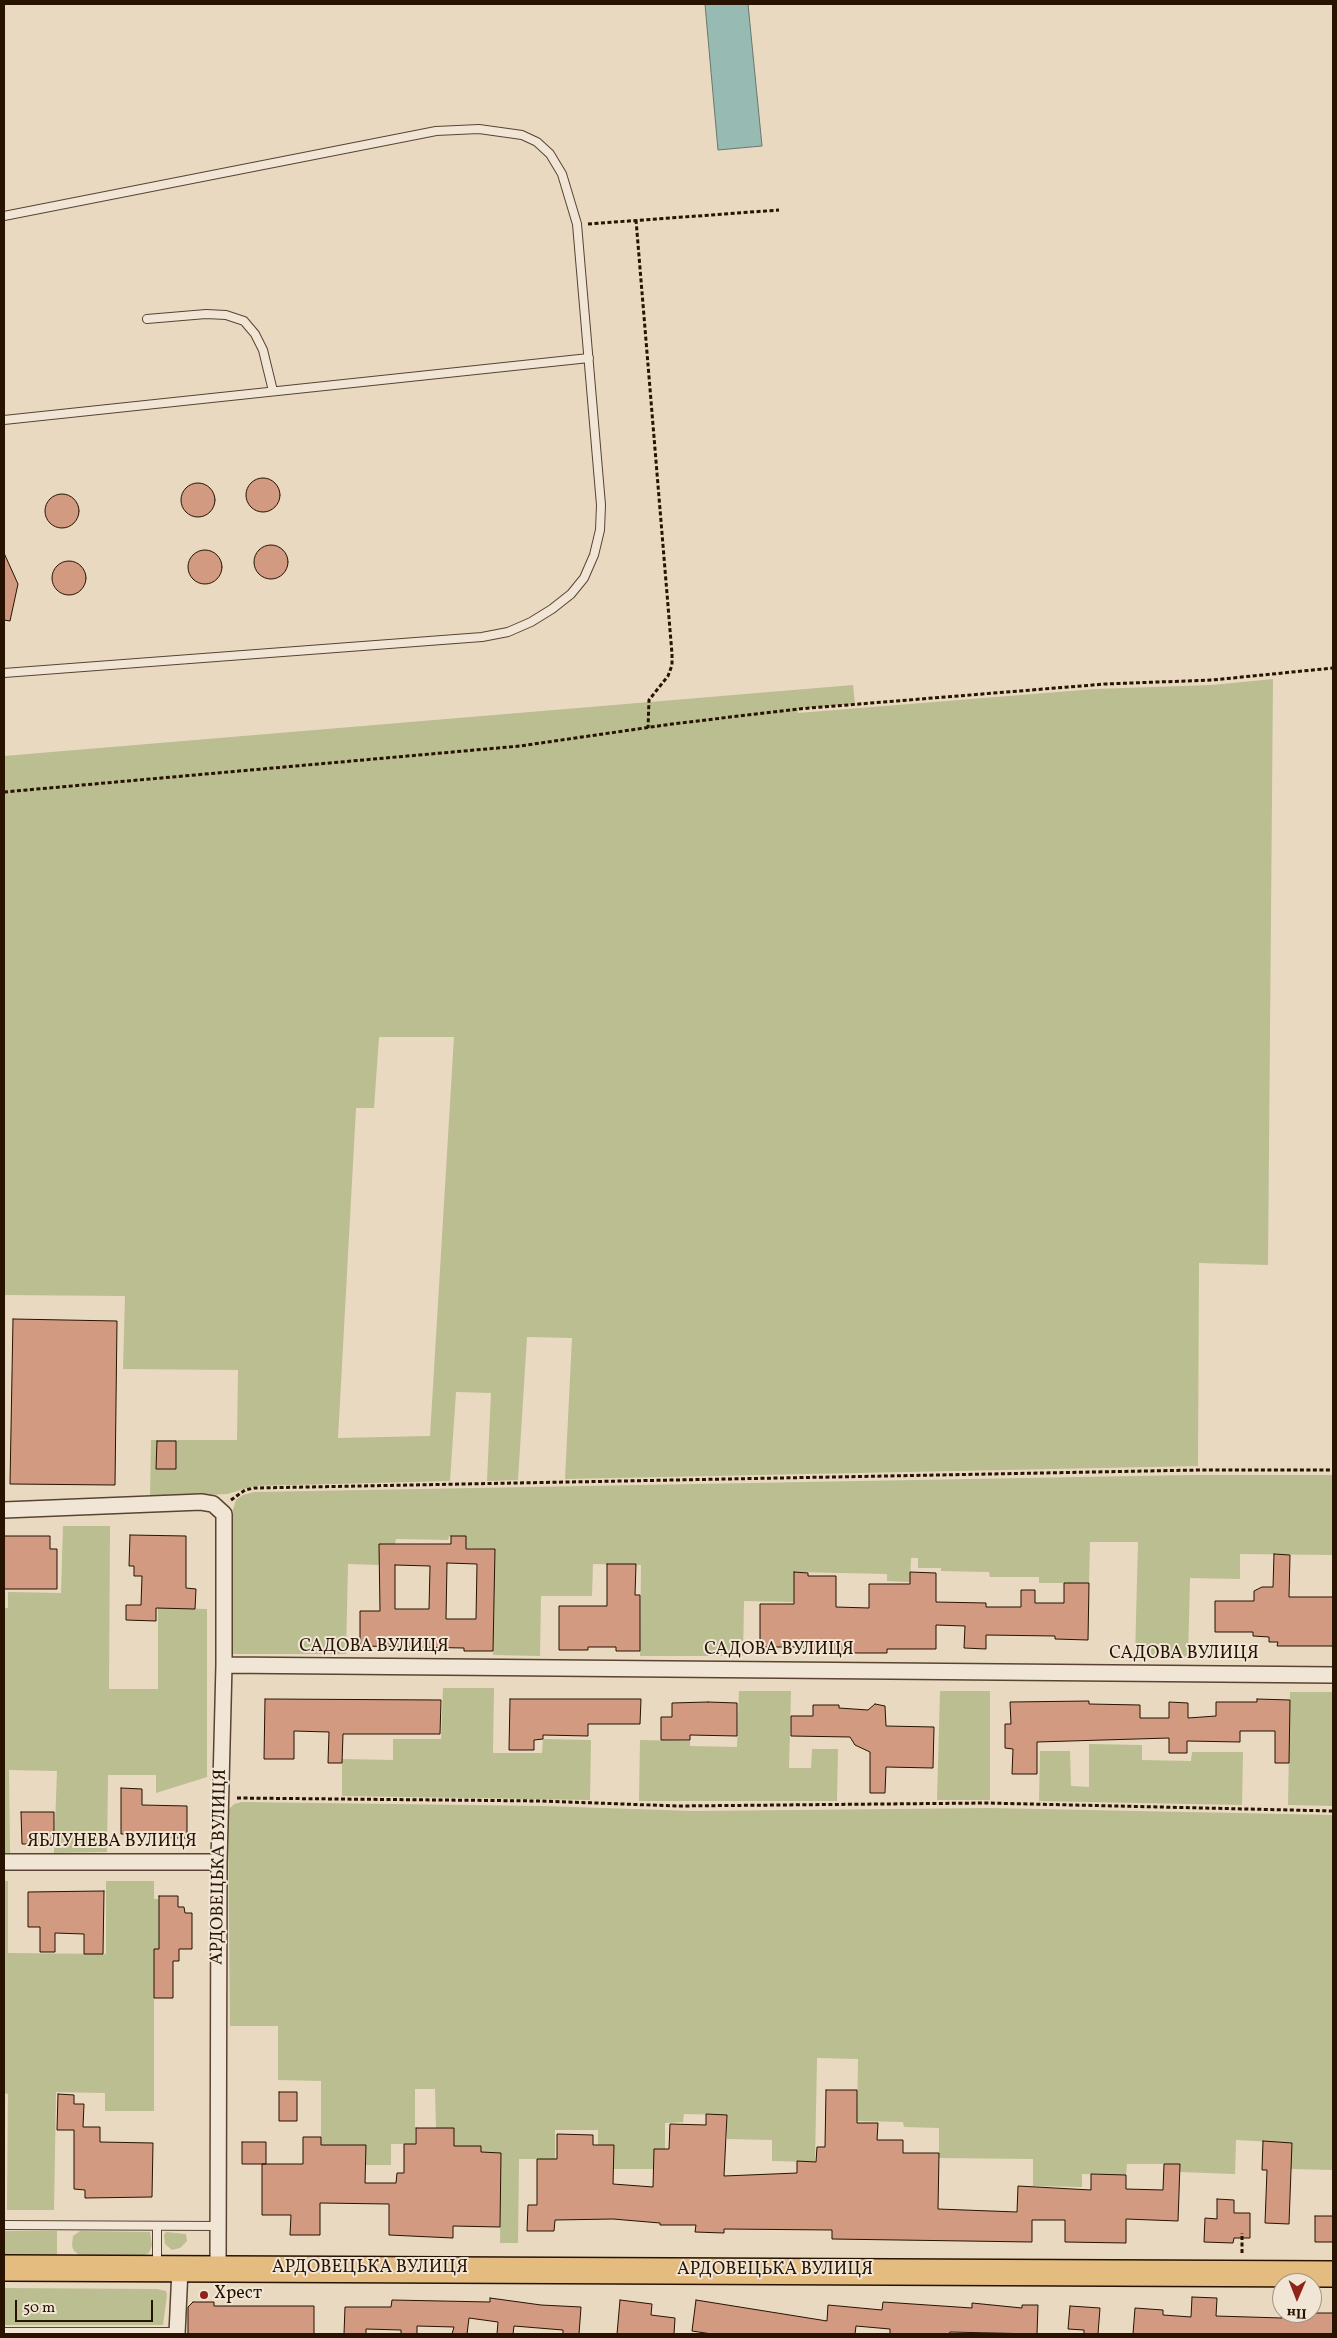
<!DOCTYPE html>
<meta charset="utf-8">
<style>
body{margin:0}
#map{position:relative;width:1337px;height:2338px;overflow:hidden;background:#e9d9c0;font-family:Vollkorn,serif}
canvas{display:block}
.frame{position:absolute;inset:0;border:5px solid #271300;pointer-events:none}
.north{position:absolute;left:1272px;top:2273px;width:50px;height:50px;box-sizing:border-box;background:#f1e6d6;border:1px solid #a09280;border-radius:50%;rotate:181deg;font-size:14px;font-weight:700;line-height:20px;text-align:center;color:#271300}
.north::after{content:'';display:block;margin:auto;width:18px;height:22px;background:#8f2418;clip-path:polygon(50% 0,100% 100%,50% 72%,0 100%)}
.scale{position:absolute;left:15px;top:2300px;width:138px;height:22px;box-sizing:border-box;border:2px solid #271300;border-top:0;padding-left:6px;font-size:15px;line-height:18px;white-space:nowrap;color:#271300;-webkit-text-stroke:4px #f1e6d6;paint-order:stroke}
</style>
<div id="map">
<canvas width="1337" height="2338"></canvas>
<div class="frame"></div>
<div class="north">Пн</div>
<div class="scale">50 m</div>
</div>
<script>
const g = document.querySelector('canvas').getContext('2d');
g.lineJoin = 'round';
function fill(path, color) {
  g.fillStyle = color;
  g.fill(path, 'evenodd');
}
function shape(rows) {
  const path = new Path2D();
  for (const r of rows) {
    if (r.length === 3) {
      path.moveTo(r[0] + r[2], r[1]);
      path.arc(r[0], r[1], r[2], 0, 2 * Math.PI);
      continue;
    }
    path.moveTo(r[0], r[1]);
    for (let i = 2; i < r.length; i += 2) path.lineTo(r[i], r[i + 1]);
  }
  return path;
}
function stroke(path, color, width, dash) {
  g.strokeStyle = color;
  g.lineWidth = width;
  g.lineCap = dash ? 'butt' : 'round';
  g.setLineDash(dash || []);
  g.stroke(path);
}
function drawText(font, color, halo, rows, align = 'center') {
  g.font = font + ' Vollkorn,serif';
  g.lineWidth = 4;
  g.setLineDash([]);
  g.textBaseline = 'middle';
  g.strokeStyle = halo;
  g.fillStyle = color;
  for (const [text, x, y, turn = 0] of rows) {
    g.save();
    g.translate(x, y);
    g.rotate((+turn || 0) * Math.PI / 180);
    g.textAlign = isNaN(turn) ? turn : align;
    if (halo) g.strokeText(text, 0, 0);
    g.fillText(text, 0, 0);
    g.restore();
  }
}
const green = shape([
 [1273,679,1268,1265,1199,1263,1198,1466,565,1479,572,1338,527,1337,518,1480,487,1481,491,1393,456,1392,450,1481,254,1486,227,1494,150,1498,151,1440,237,1440,238,1370,123,1369,125,1296,4,1295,4,756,853,685,855,704,798,709,798,713,1095,689,1212,685],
 [379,1037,454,1037,430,1436,338,1438,356,1108,374,1108],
 [1190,1475,1333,1475,1333,1555,1240,1554,1240,1579,1190,1578,1188,1657,1135,1657,1138,1542,1090,1542,1089,1583,1039,1583,1039,1577,990,1577,989,1572,941,1571,941,1568,918,1568,918,1558,911,1558,910,1582,887,1581,887,1574,795,1572,794,1602,744,1601,743,1656,640,1656,641,1565,593,1564,592,1596,541,1596,540,1656,493,1655,495,1549,466,1548,466,1536,449,1536,448,1540,396,1539,395,1544,379,1544,379,1565,348,1564,346,1654,232,1654,231,1516,236,1500,243,1495,254,1492],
 [63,1526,110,1526,109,1689,158,1689,158,1608,207,1609,207,1777,156,1793,156,1775,108,1775,107,1852,54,1853,57,1771,9,1770,10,1853,4,1853,4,1608,8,1608,8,1592,61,1593],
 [443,1688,494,1688,493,1753,542,1753,543,1739,591,1740,590,1800,342,1796,342,1759,393,1760,393,1739,441,1739],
 [739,1691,791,1691,789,1768,811,1768,812,1749,838,1749,837,1801,639,1801,640,1740,690,1741,690,1746,737,1747],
 [940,1691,990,1691,990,1800,937,1800],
 [1290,1692,1333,1692,1333,1806,1288,1805],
 [1089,1744,1142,1745,1142,1760,1191,1761,1192,1752,1243,1752,1242,1805,1039,1801,1040,1751,1070,1751,1071,1786,1089,1787],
 [242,1802,543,1806,694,1811,990,1808,1333,1815,1333,2170,1291,2169,1292,2143,1236,2140,1235,2174,1180,2172,1180,2164,1127,2164,1126,2175,1082,2174,1082,2187,1033,2186,1033,2159,939,2158,939,2128,904,2127,903,2122,857,2121,858,2059,817,2058,815,2162,772,2161,772,2140,727,2139,727,2115,684,2114,683,2122,665,2123,665,2149,654,2149,653,2169,614,2169,614,2146,598,2145,598,2130,555,2130,555,2159,519,2159,518,2243,500,2243,501,2153,481,2152,481,2146,454,2146,454,2128,436,2128,435,2089,415,2089,415,2144,391,2144,391,2165,366,2165,365,2145,321,2145,321,2081,278,2080,278,2026,230,2026,228,1810,234,1804],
 [4,1881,8,1881,8,1953,106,1954,106,1881,154,1881,154,1899,159,1899,159,1949,154,1949,154,2111,105,2111,105,2093,56,2092,54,2210,7,2210,8,2094,4,2093],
 [4,2231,57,2231,57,2256,4,2256],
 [80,2231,150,2232,152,2245,149,2253,142,2256,81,2256,74,2251,72,2246,73,2236],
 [166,2232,186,2234,187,2241,180,2248,172,2250,165,2244,164,2235],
 [4,2288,157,2289,166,2291,167,2295,163,2325,4,2325]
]);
const water = shape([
 [705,4,748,4,762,146,718,150,705,4]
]);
const building = shape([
 [263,495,17],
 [198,500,17],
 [62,511,17],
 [271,562,17],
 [205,567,17],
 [4,553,18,584,10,621,4,620,4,553],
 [69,578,17],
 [13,1319,117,1321,115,1485,10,1484,13,1319],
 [157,1441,176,1441,176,1469,156,1469,157,1441],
 [130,1535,186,1536,186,1588,196,1589,195,1609,156,1608,156,1621,126,1620,126,1605,141,1605,142,1576,134,1576,134,1566,129,1566,130,1535],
 [4,1536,50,1536,50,1549,57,1549,57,1589,4,1589,4,1536],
 [451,1536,466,1536,466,1549,495,1549,493,1651,464,1651,464,1648,360,1646,360,1611,380,1611,379,1544,451,1544,451,1536],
 [447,1563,477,1564,476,1619,446,1619,447,1563],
 [395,1565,430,1566,429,1609,395,1609,395,1565],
 [1274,1554,1290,1555,1289,1597,1333,1597,1333,1646,1277,1646,1278,1642,1269,1642,1269,1637,1253,1636,1253,1632,1215,1632,1215,1601,1254,1601,1254,1591,1262,1587,1273,1587,1274,1554],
 [607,1564,636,1564,635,1595,640,1595,640,1651,616,1651,616,1647,588,1647,588,1650,559,1650,559,1606,607,1606,607,1564],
 [794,1572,808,1573,808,1576,836,1576,836,1607,869,1608,869,1584,910,1584,910,1572,936,1573,936,1602,986,1603,986,1607,1021,1607,1021,1590,1035,1590,1035,1603,1064,1603,1064,1583,1089,1583,1088,1640,1055,1639,1055,1636,986,1635,986,1649,964,1648,965,1626,936,1625,936,1649,887,1649,887,1653,859,1653,813,1652,813,1647,760,1647,760,1604,794,1604,794,1572],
 [265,1699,441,1700,440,1734,343,1734,342,1763,328,1763,329,1732,294,1731,294,1759,264,1759,265,1699],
 [510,1699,641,1699,640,1724,588,1724,588,1736,543,1735,543,1739,534,1740,534,1750,509,1750,510,1699],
 [1257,1699,1290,1700,1289,1763,1275,1763,1275,1731,1240,1731,1240,1742,1187,1741,1187,1753,1169,1753,1169,1738,1037,1742,1037,1774,1012,1774,1013,1749,1005,1748,1005,1724,1011,1724,1010,1702,1089,1701,1089,1704,1140,1705,1140,1718,1169,1718,1169,1702,1188,1703,1188,1718,1216,1716,1216,1702,1257,1702,1257,1699],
 [708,1702,737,1703,737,1736,690,1735,690,1740,661,1740,661,1717,672,1717,672,1703,708,1702],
 [875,1704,885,1706,886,1726,934,1727,933,1768,886,1767,885,1793,870,1793,870,1752,855,1745,850,1737,791,1736,791,1716,813,1716,813,1705,839,1705,839,1708,868,1710,875,1704],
 [121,1788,142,1789,142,1805,187,1806,187,1838,159,1838,159,1834,121,1834,121,1788],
 [21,1812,54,1812,54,1844,22,1844,21,1812],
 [104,1891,103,1954,84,1954,84,1934,55,1933,55,1952,40,1952,40,1927,28,1927,28,1892,104,1891],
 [159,1896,178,1896,178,1907,184,1907,185,1913,192,1913,192,1949,179,1949,179,1961,173,1961,173,1998,154,1998,154,1949,159,1949,159,1896],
 [826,2090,857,2090,857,2123,878,2123,877,2140,903,2140,903,2153,939,2153,938,2209,1017,2212,1018,2186,1091,2190,1091,2174,1126,2175,1126,2189,1163,2190,1164,2164,1180,2164,1178,2221,1126,2219,1126,2243,1065,2242,1065,2220,1032,2220,1032,2242,832,2239,832,2230,724,2229,724,2233,695,2232,696,2225,660,2225,660,2223,613,2219,555,2220,554,2231,527,2231,528,2205,537,2205,537,2159,557,2159,557,2134,593,2135,593,2145,614,2145,613,2184,653,2187,654,2149,669,2149,670,2124,706,2125,706,2114,727,2115,724,2176,797,2173,797,2161,816,2162,817,2147,825,2147,826,2090],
 [279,2092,297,2092,297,2121,279,2121,279,2092],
 [58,2094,74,2095,74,2104,84,2104,83,2127,100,2127,100,2142,153,2143,152,2197,85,2198,85,2190,74,2189,74,2130,57,2130,58,2094],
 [416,2128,454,2128,454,2146,481,2146,481,2152,501,2153,500,2227,453,2226,453,2238,389,2235,389,2204,320,2203,320,2235,290,2235,291,2215,262,2215,262,2164,303,2164,303,2137,321,2137,321,2145,366,2145,365,2183,396,2183,397,2173,404,2173,404,2144,416,2144,416,2128],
 [1263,2141,1292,2143,1289,2224,1265,2223,1267,2170,1262,2170,1263,2141],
 [242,2142,266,2142,266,2164,242,2164,242,2142],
 [1217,2199,1234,2200,1234,2213,1250,2213,1250,2238,1234,2238,1233,2243,1204,2242,1205,2218,1217,2219,1217,2199],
 [1315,2216,1333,2216,1333,2242,1315,2242,1315,2216],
 [1192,2297,1217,2298,1216,2316,1282,2318,1282,2313,1333,2313,1333,2334,1133,2334,1135,2308,1163,2310,1163,2315,1191,2317,1192,2297],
 [490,2298,541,2305,581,2307,579,2334,563,2334,563,2330,514,2326,513,2334,497,2334,498,2322,469,2318,467,2334,452,2334,454,2327,417,2326,417,2334,401,2334,401,2330,366,2329,366,2334,344,2334,345,2307,391,2307,392,2300,490,2302,490,2298],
 [620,2300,652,2304,651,2315,675,2318,674,2334,617,2334,620,2300],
 [696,2300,827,2321,828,2305,882,2310,883,2302,972,2308,972,2303,1022,2308,1022,2305,1038,2305,1037,2334,950,2332,949,2334,890,2334,890,2329,856,2326,855,2334,712,2334,692,2331,696,2300],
 [193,2302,214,2302,214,2306,314,2306,314,2334,188,2334,188,2307,193,2302],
 [1070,2306,1100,2308,1098,2334,1084,2334,1084,2330,1068,2329,1070,2306]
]);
const path = shape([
 [636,220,672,654,672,665,668,676,649,700,648,728],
 [588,224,779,210],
 [4,792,520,746,672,724,798,709,1105,684,1212,680,1333,668],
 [231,1500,245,1490,254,1488,1200,1470,1333,1470],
 [237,1798,541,1801,677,1806,987,1803,1333,1811],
 [1242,2253,1242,2233]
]);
const service = shape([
 [4,216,436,131,479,129,522,135,537,142,550,154,562,174,577,224,601,505,600,530,594,555,584,578,571,594,552,609,531,622,508,632,482,637,4,673],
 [147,319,206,314,226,315,244,321,255,334,263,350,273,391],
 [4,420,589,358],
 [4,2225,218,2226],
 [157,2226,157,2266],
 [4,2332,177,2332]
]);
const minor = shape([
 [4,1510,201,1502,213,1504,224,1514,224,1665,219,1862,218,2269],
 [224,1665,1333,1675],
 [4,1862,219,1862],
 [177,2334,180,2269]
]);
const trunk = shape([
 [4,2268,1333,2274]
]);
const markers = [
 [204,2295,5,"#8f2418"]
];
const streetNames = [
 ["САДОВА ВУЛИЦЯ",374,1648],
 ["САДОВА ВУЛИЦЯ",779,1651],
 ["САДОВА ВУЛИЦЯ",1184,1655],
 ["ЯБЛУНЕВА ВУЛИЦЯ",112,1843],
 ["АРДОВЕЦЬКА ВУЛИЦЯ",220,1867,-89],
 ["АРДОВЕЦЬКА ВУЛИЦЯ",370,2269],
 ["АРДОВЕЦЬКА ВУЛИЦЯ",775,2271]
];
const poiNames = [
 ["Хрест",214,2295]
];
fill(green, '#babe90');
fill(water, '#97bab3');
stroke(water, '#6a776b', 1);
fill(building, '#d19a81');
stroke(building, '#271300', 1);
stroke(service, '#584430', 10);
stroke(minor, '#584430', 18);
stroke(trunk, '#271300', 28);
stroke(path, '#271300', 3, [4, 2.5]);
stroke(service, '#f1e6d6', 8);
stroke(minor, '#f1e6d6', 15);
stroke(trunk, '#e4bc80', 25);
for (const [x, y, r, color] of markers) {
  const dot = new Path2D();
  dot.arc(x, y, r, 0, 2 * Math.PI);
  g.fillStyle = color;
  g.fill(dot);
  stroke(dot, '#f1e6d6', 2);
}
drawText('18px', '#271300', '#f1e6d6', streetNames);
drawText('18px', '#271300', '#f1e6d6', poiNames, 'left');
</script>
